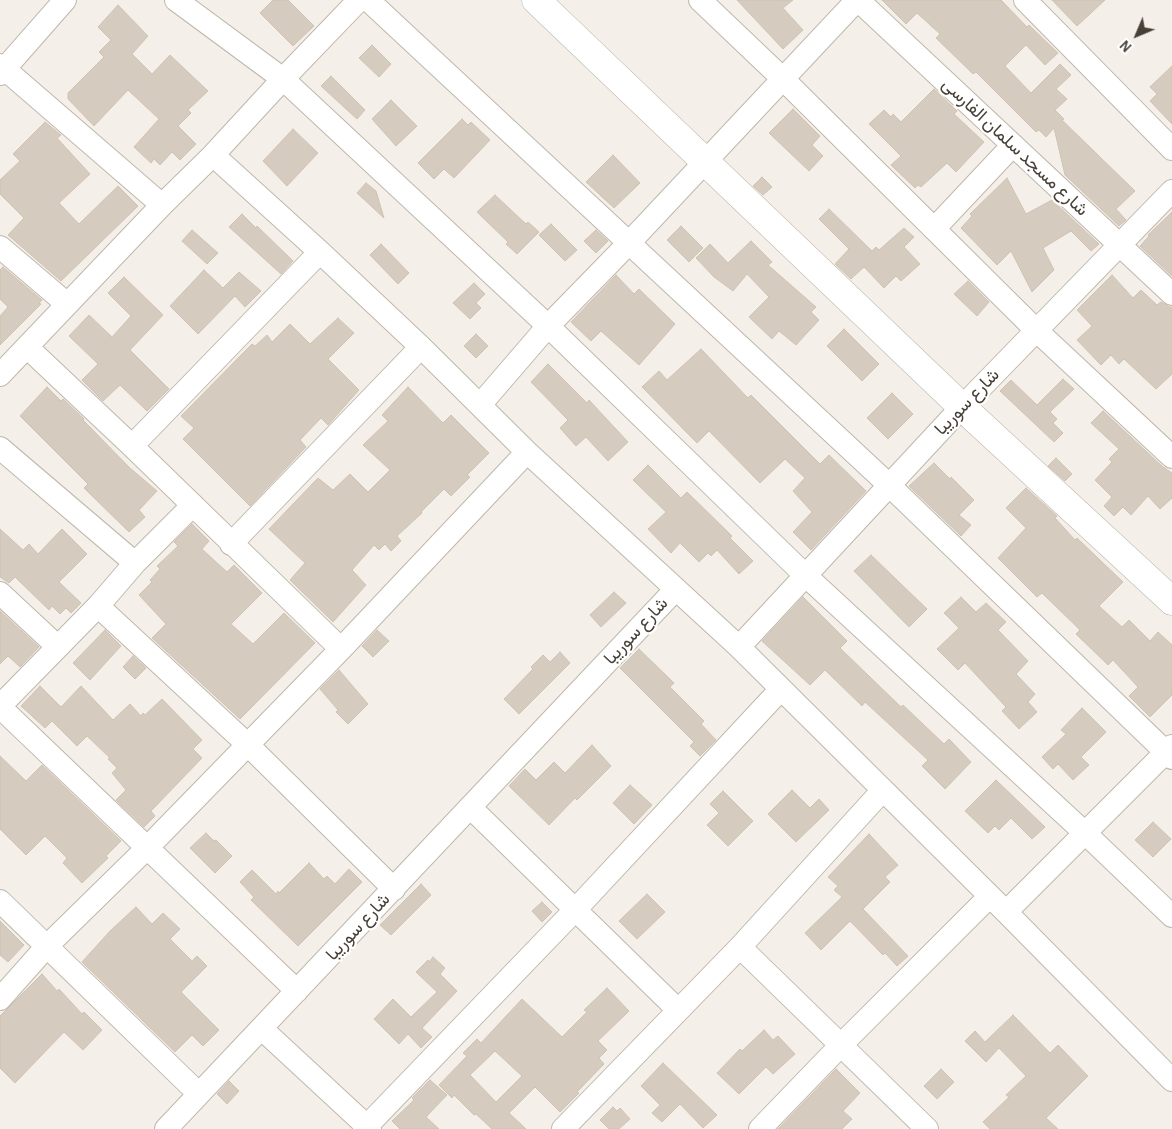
<!DOCTYPE html>
<meta charset="utf-8">
<style>
body{margin:0}
#map{position:relative;width:1172px;height:1129px;overflow:hidden;background:#f4f0e9;font-family:"Alegreya Sans",sans-serif}
canvas{display:block}
.north{position:absolute;left:1112px;top:10px;width:50px;height:50px;-webkit-text-stroke:4px #fff;paint-order:stroke;rotate:225deg;font-size:14px;font-weight:700;line-height:20px;text-align:center;color:#474037}
.north::after{content:'';display:block;margin:auto;width:18px;height:22px;background:#474037;clip-path:polygon(50% 0,100% 100%,50% 72%,0 100%)}
</style>
<div id="map">
<canvas width="1172" height="1129"></canvas>
<div class="north">N</div>
</div>
<script>
const g = document.querySelector('canvas').getContext('2d');
g.lineJoin = 'round';
function fill(path, color) {
  g.fillStyle = color;
  g.fill(path, 'evenodd');
}
function shape(rows) {
  const path = new Path2D();
  for (const r of rows) {
    path.moveTo(r[0], r[1]);
    for (let i = 2; i < r.length; i += 2) path.lineTo(r[i], r[i + 1]);
  }
  return path;
}
function stroke(path, color, width, dash) {
  g.strokeStyle = color;
  g.lineWidth = width;
  g.lineCap = dash ? 'butt' : 'round';
  g.setLineDash(dash || []);
  g.stroke(path);
}
function drawText(font, color, halo, rows, align = 'center') {
  g.font = font + ' "Alegreya Sans",Vazirmatn,sans-serif';
  g.lineWidth = 4.5;
  g.setLineDash([]);
  g.textBaseline = 'middle';
  g.strokeStyle = halo;
  g.fillStyle = color;
  for (const [text, x, y, turn = 0] of rows) {
    g.save();
    g.translate(x, y);
    g.rotate((+turn || 0) * Math.PI / 180);
    g.textAlign = isNaN(turn) ? turn : align;
    if (halo) g.strokeText(text, 0, 0);
    g.fillText(text, 0, 0);
    g.restore();
  }
}
const building = shape([
 [273,0,288,0,314,26,293,46,260,13,273,0],
 [737,0,793,0,783,8,803,30,783,49,737,0],
 [882,0,1001,0,1027,27,1029,25,1058,53,1045,65,1026,45,1005,66,1031,93,1060,64,1071,75,1056,89,1067,99,1055,110,1064,119,1062,120,1135,191,1116,209,1126,220,1119,226,1065,175,1054,128,1046,137,1039,130,1036,132,976,72,973,74,936,38,940,34,917,13,906,24,882,0],
 [1052,0,1105,0,1077,26,1052,0],
 [118,5,148,36,132,54,152,74,170,55,208,91,188,110,191,113,178,126,196,144,180,160,172,152,160,165,154,159,151,163,134,147,159,119,128,90,94,126,68,99,68,93,104,57,99,52,111,40,98,27,118,5],
 [372,45,391,64,379,77,359,58,372,45],
 [1172,66,1172,124,1150,101,1157,94,1150,87,1172,66],
 [331,76,365,110,357,119,321,86,331,76],
 [934,89,957,111,954,114,984,142,956,172,947,163,921,187,918,185,915,188,891,165,901,156,869,124,884,110,891,117,893,114,901,122,934,89],
 [391,100,417,126,396,146,372,119,391,100],
 [793,109,820,136,812,145,823,156,809,171,769,133,793,109],
 [462,119,468,125,471,122,490,140,454,178,444,169,434,179,418,163,462,119],
 [45,122,61,135,57,138,90,174,59,203,79,224,118,186,138,206,61,281,8,235,24,218,0,194,0,180,20,161,13,154,45,122],
 [293,129,318,153,287,186,263,161,293,129],
 [613,155,640,183,614,208,586,182,613,155],
 [762,177,772,187,763,195,753,186,762,177],
 [1007,178,1026,214,1052,200,1099,244,1091,251,1071,231,1043,248,1054,270,1032,292,1011,251,997,265,961,228,972,216,970,214,1007,178],
 [366,183,376,191,384,218,357,193,366,183],
 [495,195,526,224,528,222,539,232,517,254,506,244,508,242,477,212,495,195],
 [829,209,872,251,876,247,879,250,904,228,914,237,904,247,920,264,901,281,896,276,884,288,864,267,851,279,835,264,849,249,819,219,829,209],
 [1172,212,1172,276,1140,246,1149,236,1148,235,1172,212],
 [242,214,256,228,257,226,293,261,281,274,229,227,242,214],
 [551,224,577,250,565,261,539,235,551,224],
 [681,226,703,248,689,262,667,240,681,226],
 [192,230,218,253,207,264,182,241,192,230],
 [596,230,608,241,596,253,584,241,596,230],
 [751,241,772,262,768,265,816,307,811,312,819,320,796,345,779,331,772,339,749,317,769,297,747,274,733,291,714,277,696,258,710,244,728,263,751,241],
 [381,244,409,273,398,284,370,255,381,244],
 [3,267,42,300,39,303,41,304,0,345,0,316,8,307,0,299,0,270,3,267],
 [204,270,223,288,239,272,261,291,245,307,235,296,198,334,170,306,204,270],
 [616,275,634,294,639,289,675,324,639,365,601,331,591,341,571,322,616,275],
 [1112,275,1133,298,1141,290,1157,305,1161,302,1169,307,1172,307,1172,374,1156,389,1124,359,1119,364,1111,355,1101,365,1077,340,1092,326,1077,310,1112,275],
 [124,277,163,315,130,350,169,389,147,411,120,385,103,401,82,380,98,364,69,336,89,315,112,337,131,316,108,293,124,277],
 [968,281,989,302,977,316,954,294,968,281],
 [474,283,485,294,476,303,481,308,470,319,453,303,474,283],
 [338,318,354,333,328,359,359,390,328,425,321,418,300,440,306,447,250,506,183,439,194,428,181,416,252,344,255,346,267,335,272,342,290,324,310,344,338,318],
 [844,329,879,364,862,381,827,346,844,329],
 [476,334,488,346,476,358,464,346,476,334],
 [701,349,748,398,751,395,820,464,829,455,866,491,811,550,793,532,812,512,793,491,805,478,785,459,760,483,709,431,697,443,642,387,659,371,667,380,701,349],
 [548,364,587,403,589,400,628,442,608,461,586,437,576,446,560,428,568,420,531,382,548,364],
 [1063,379,1074,389,1050,412,1057,419,1053,423,1063,433,1054,442,1000,391,1011,380,1037,405,1063,379],
 [47,387,61,401,63,399,84,419,83,420,130,468,157,491,139,510,145,517,129,532,84,488,88,484,20,416,47,387],
 [408,387,443,423,451,415,489,453,467,475,470,477,451,496,444,489,421,512,422,513,397,536,401,541,391,551,385,544,379,550,374,545,352,570,366,585,333,622,290,580,305,563,269,529,318,478,333,490,350,474,368,492,390,470,363,445,388,421,382,415,408,387],
 [892,393,913,414,888,439,867,418,892,393],
 [1103,411,1163,467,1172,473,1172,498,1160,509,1148,496,1131,515,1123,507,1114,516,1104,506,1112,497,1095,480,1112,462,1109,459,1119,449,1091,423,1103,411],
 [1056,458,1072,474,1065,481,1048,466,1056,458],
 [934,463,950,479,951,477,974,500,959,515,971,525,961,536,909,486,934,463],
 [648,465,681,498,687,492,732,536,730,538,753,561,739,574,717,550,711,556,708,553,699,562,680,543,671,553,648,529,666,512,633,480,648,465],
 [1026,488,1057,516,1055,518,1075,540,1077,538,1123,582,1099,606,1122,627,1129,620,1150,641,1158,632,1172,645,1172,695,1150,717,1129,696,1138,687,1113,660,1108,665,1076,634,1080,630,1042,593,1037,597,998,558,1026,528,1006,508,1026,488],
 [192,524,209,541,202,549,227,572,234,565,262,593,231,624,253,644,284,613,315,643,240,719,152,638,166,624,139,595,152,582,150,580,160,569,157,566,178,546,174,542,192,524],
 [0,529,23,550,29,544,38,554,62,529,87,554,59,582,81,603,71,613,66,608,60,614,52,606,49,610,15,577,9,583,0,577,0,529],
 [871,555,927,609,909,627,854,571,871,555],
 [614,592,626,603,601,627,590,615,614,592],
 [803,597,847,641,840,648,901,707,903,705,944,744,949,739,971,762,945,789,922,766,928,760,865,702,862,706,825,670,810,685,762,641,803,597],
 [961,597,976,612,986,603,1006,622,998,630,1028,661,1016,674,1035,694,1028,702,1037,712,1019,729,1002,711,1006,707,965,663,958,670,937,649,959,628,944,613,961,597],
 [0,611,39,647,20,667,8,656,0,664,0,611],
 [105,630,121,646,90,680,73,663,105,630],
 [377,630,389,641,373,657,362,646,377,630],
 [639,649,674,683,670,687,704,721,701,724,716,740,700,756,690,746,694,742,620,668,639,649],
 [560,652,570,663,519,714,504,699,533,669,531,667,543,655,550,662,560,652],
 [133,656,146,668,135,679,123,667,133,656],
 [339,670,368,704,348,724,336,712,338,710,320,689,339,670],
 [40,686,61,707,81,686,113,720,130,704,141,716,143,713,145,715,162,699,202,740,193,749,202,758,151,811,155,816,144,827,116,800,126,790,112,773,117,768,108,759,110,758,87,736,77,746,52,721,45,728,21,706,40,686],
 [1082,708,1106,732,1081,757,1089,765,1073,780,1058,764,1053,769,1042,757,1066,734,1061,730,1082,708],
 [592,745,611,766,577,800,575,798,549,825,509,786,525,769,536,780,554,762,565,773,592,745],
 [0,756,26,781,42,765,121,841,106,856,108,858,82,883,63,863,67,858,45,836,26,855,0,829,0,756],
 [996,780,1045,827,1032,839,1011,818,999,830,995,826,988,833,965,811,996,780],
 [630,785,652,805,634,824,613,803,630,785],
 [792,790,810,808,819,799,829,810,796,842,768,814,792,790],
 [723,791,753,821,728,846,707,825,719,813,710,804,723,791],
 [1153,822,1171,839,1153,857,1135,840,1153,822],
 [206,833,214,841,216,840,232,856,215,873,190,848,206,833],
 [869,834,898,865,885,877,890,882,863,909,908,956,897,966,885,953,883,955,850,921,821,950,805,933,842,897,834,890,838,886,828,877,869,834],
 [309,863,324,879,327,876,335,884,349,869,362,882,298,946,251,900,254,897,240,882,252,870,276,894,278,891,279,893,309,863],
 [421,884,431,895,391,935,380,925,421,884],
 [647,894,665,912,637,939,619,921,647,894],
 [542,902,552,912,542,922,532,911,542,902],
 [136,907,152,924,163,913,180,929,170,939,192,961,197,956,207,966,181,992,219,1030,203,1046,192,1035,175,1052,82,962,111,930,136,907],
 [0,921,24,945,8,962,0,955,0,921],
 [433,957,445,968,440,974,457,991,422,1028,432,1037,421,1048,408,1034,399,1044,374,1019,393,999,411,1017,437,992,416,972,428,960,429,962,433,957],
 [42,974,57,991,59,989,82,1014,84,1012,102,1030,83,1050,64,1032,15,1083,0,1068,0,1016,42,974],
 [607,988,629,1011,598,1041,607,1050,599,1058,604,1064,577,1092,579,1093,560,1112,535,1087,509,1113,526,1129,492,1129,476,1114,474,1115,454,1095,452,1098,439,1085,467,1056,463,1053,477,1039,481,1043,522,999,562,1037,587,1012,584,1010,607,988],
 [495,1051,522,1076,496,1102,470,1075,495,1051],
 [1013,1015,1050,1053,1058,1045,1088,1076,1046,1118,1058,1129,990,1129,983,1122,1009,1097,1006,1095,1026,1076,999,1048,986,1062,965,1041,975,1031,985,1042,1013,1015],
 [764,1030,773,1040,778,1036,795,1054,773,1074,766,1067,739,1094,717,1073,740,1049,742,1051,764,1030],
 [663,1063,717,1115,703,1128,680,1104,662,1122,652,1113,660,1105,641,1086,663,1063],
 [836,1069,860,1093,843,1111,852,1119,842,1129,778,1129,836,1069],
 [941,1069,954,1082,937,1099,924,1086,941,1069],
 [430,1080,447,1095,426,1117,439,1129,400,1129,392,1121,414,1100,412,1098,430,1080],
 [229,1081,239,1091,227,1104,217,1094,229,1081],
 [613,1107,617,1111,620,1108,630,1119,619,1129,609,1129,600,1120,613,1107]
]);
const minor = shape([
 [176,0,283,79,548,326,805,575,1085,833,1172,916],
 [368,0,889,485,1172,758],
 [700,0,783,79,1036,330,1172,457],
 [858,0,1172,294],
 [1025,0,1172,149],
 [0,65,162,205],
 [0,74,65,0],
 [213,155,320,252,421,347,527,452,739,647,1006,912,1172,1080],
 [934,229,1013,145],
 [0,247,67,304],
 [27,347,132,446,341,649],
 [0,375,162,205,213,155,283,79,359,0],
 [480,405,548,326,628,244,857,0],
 [132,446,320,252],
 [0,448,135,563],
 [231,544,421,347],
 [0,593,58,647],
 [98,606,248,745,394,889],
 [739,647,962,407,1172,191],
 [0,706,98,606,135,563,193,505],
 [0,707,297,991],
 [470,807,678,1010],
 [0,901,199,1094],
 [1006,912,1172,746],
 [740,947,927,1129],
 [0,999,47,946,147,848,341,649,527,452],
 [262,1029,370,1129],
 [166,1129,676,589],
 [364,1129,576,909,781,689],
 [563,1129,740,947,883,790],
 [760,1129,841,1045,990,896]
]);
const tertiary = shape([
 [536,0,962,407,1172,601]
]);
const streetNames = [
 ["شارع مسجد سلمان الفارسى",1015,147,43],
 ["شارع سوريبا",967,402,-46],
 ["شارع سوريبا",636,631,-47],
 ["شارع سوريبا",358,927,-47]
];
fill(building, '#d5cbbe');
stroke(building, '#d0c2b2', 1);
stroke(minor, '#bfb7ab', 24);
stroke(tertiary, '#bfb7ab', 29);
stroke(minor, '#fff', 22);
stroke(tertiary, '#fff', 28);
drawText('18px', '#474037', '#fff', streetNames);
</script>
